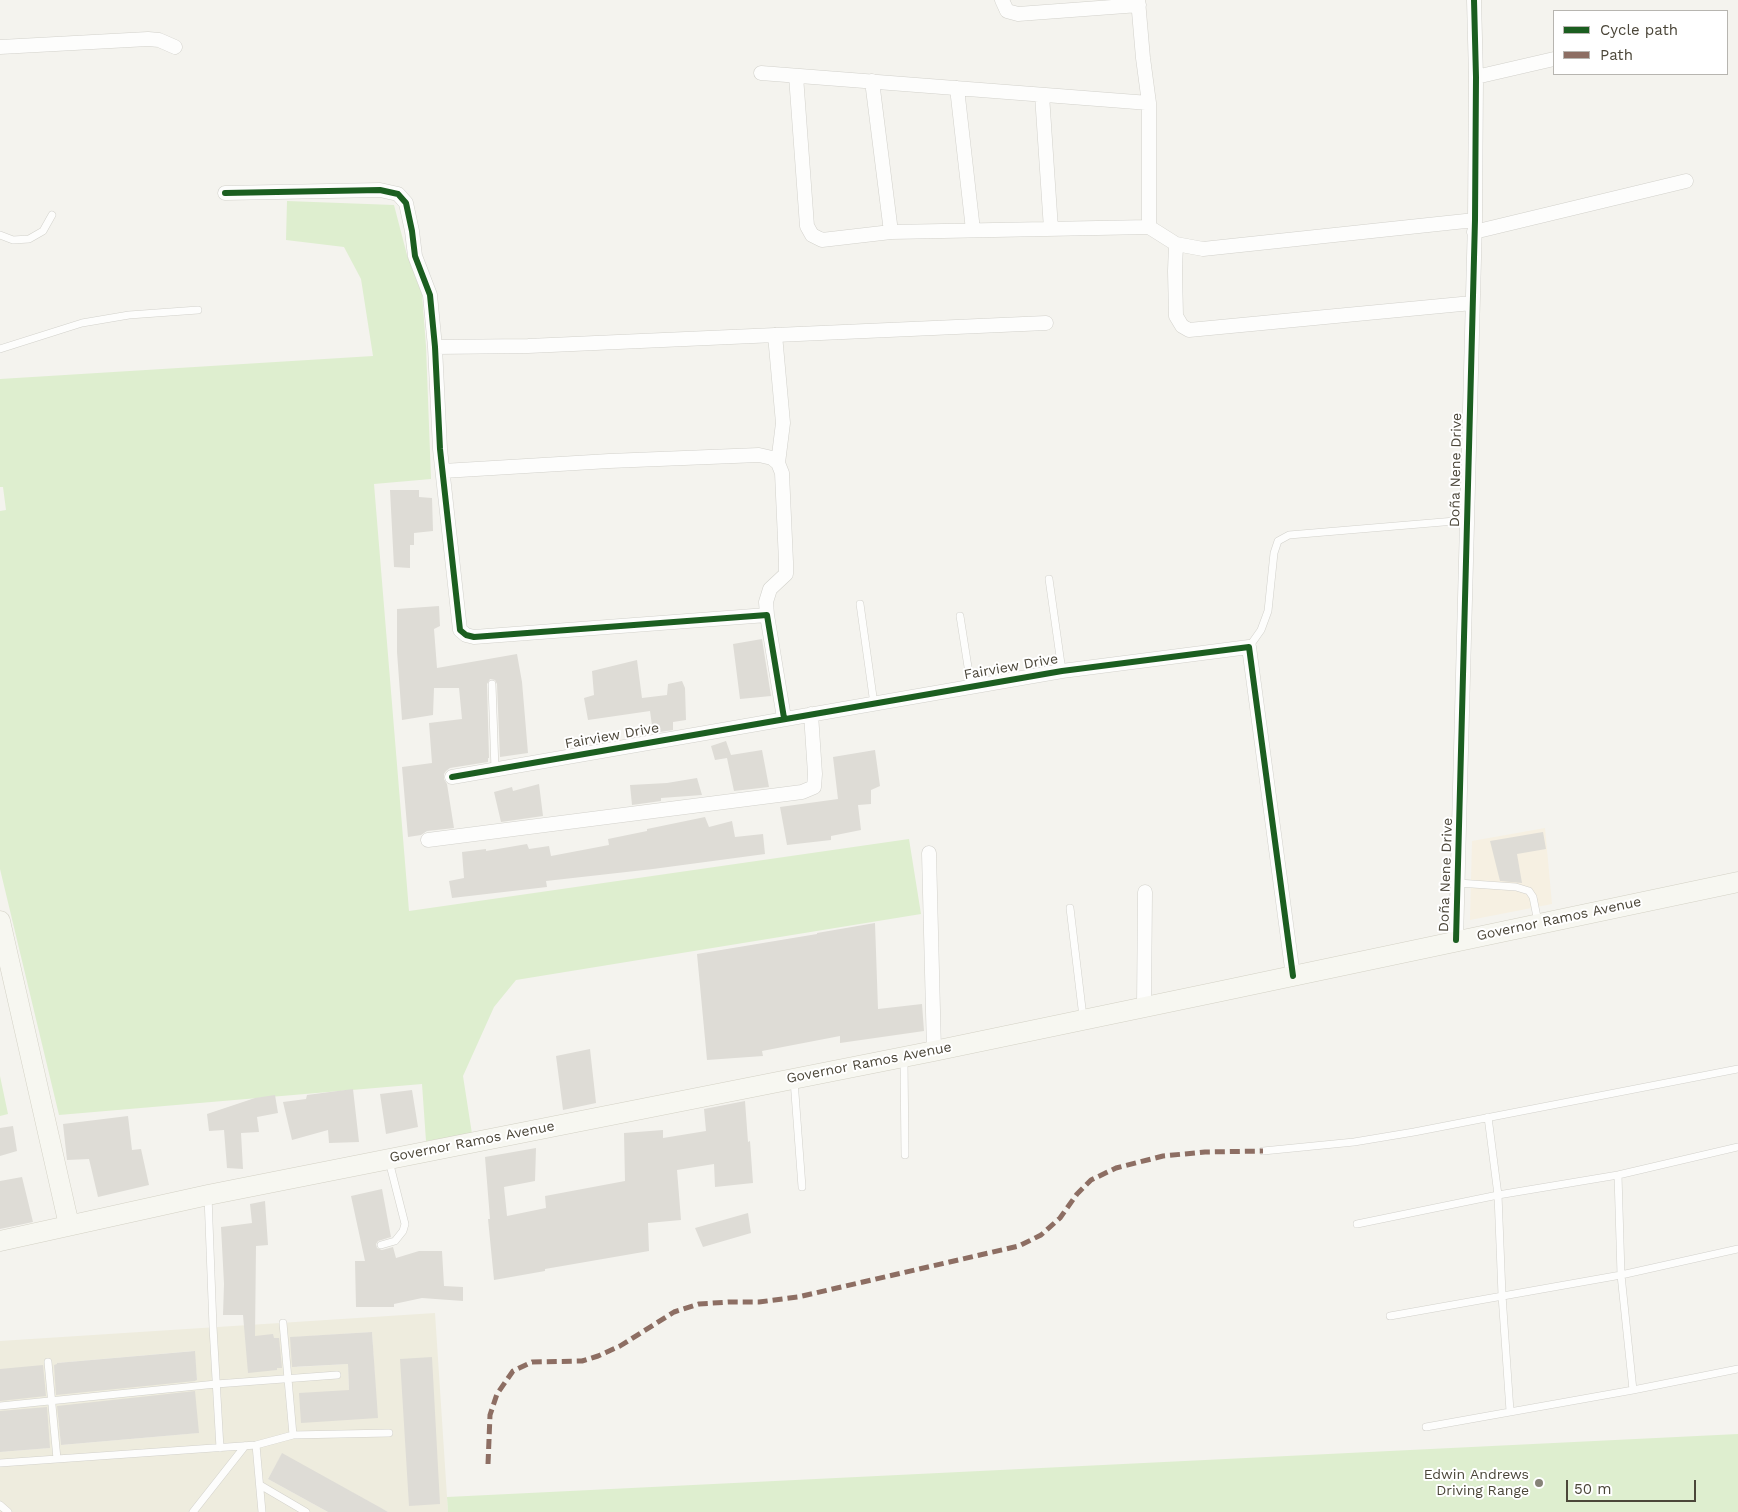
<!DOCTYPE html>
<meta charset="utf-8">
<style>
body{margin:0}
#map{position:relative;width:1738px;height:1512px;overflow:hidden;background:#f4f3ee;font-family:"Work Sans",sans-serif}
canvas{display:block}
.legend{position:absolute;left:1553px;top:10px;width:175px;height:65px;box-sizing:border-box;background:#fff;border:1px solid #b7b5b0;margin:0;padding:6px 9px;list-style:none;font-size:15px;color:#4b4639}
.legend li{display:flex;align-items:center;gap:10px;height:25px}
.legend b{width:25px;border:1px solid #b7b5b0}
.scale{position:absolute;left:1566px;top:1480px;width:130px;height:22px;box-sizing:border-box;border:2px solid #4b4639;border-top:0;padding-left:6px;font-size:15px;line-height:18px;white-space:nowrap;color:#4b4639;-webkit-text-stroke:4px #fff;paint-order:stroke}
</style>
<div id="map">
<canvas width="1738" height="1512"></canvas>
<ul class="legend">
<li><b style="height:6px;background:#1b5e20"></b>Cycle path</li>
<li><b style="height:6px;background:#8d6e63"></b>Path</li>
</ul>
<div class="scale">50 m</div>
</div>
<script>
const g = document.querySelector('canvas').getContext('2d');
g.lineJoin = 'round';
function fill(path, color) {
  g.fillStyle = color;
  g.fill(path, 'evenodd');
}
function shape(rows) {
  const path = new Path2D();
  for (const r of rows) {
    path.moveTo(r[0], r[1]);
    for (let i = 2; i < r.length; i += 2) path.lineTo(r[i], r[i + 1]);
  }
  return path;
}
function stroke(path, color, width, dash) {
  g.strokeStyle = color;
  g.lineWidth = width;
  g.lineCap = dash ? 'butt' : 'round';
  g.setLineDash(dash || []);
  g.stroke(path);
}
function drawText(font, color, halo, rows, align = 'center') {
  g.font = font + ' "Work Sans",sans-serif';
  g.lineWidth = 4;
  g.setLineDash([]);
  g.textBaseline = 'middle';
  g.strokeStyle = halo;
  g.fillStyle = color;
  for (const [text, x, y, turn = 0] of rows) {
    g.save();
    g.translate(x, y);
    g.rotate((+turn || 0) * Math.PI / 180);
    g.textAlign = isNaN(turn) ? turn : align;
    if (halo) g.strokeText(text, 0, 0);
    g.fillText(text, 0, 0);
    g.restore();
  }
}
const commercial = shape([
 [1545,828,1552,904,1470,920,1472,841]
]);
const education = shape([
 [435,1313,448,1512,388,1512,282,1454,268,1479,328,1512,0,1512,0,1452,49,1448,0,1423,0,1341],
 [372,1332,377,1418,349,1390,348,1364,297,1367,295,1337],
 [194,1351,197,1380,59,1391,57,1363],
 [196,1405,198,1433,61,1445,58,1417]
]);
const green = shape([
 [287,201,394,205,407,255,422,294,426,346,431,479,374,484,409,911,909,839,921,914,516,980,494,1007,463,1076,472,1134,426,1141,422,1084,59,1115,0,869,0,511,6,510,3,487,0,487,0,379,373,356,361,279,344,247,286,240],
 [0,1076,8,1114,0,1116],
 [1738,1434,1738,1512,448,1512,447,1497]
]);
const building = shape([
 [390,490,419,490,419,497,432,498,433,531,414,533,414,545,410,545,410,568,394,567],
 [439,606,440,626,434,629,437,668,517,654,522,682,528,753,500,757,497,684,495,680,490,679,487,684,489,758,488,758,488,762,450,768,446,771,444,774,444,779,447,784,454,828,427,831,421,835,408,837,402,767,432,763,429,723,462,719,459,688,434,688,433,715,402,720,397,652,397,609],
 [762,639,771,696,740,699,733,644],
 [637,660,642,698,667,695,668,684,682,681,685,688,686,720,673,722,673,730,653,733,650,711,588,720,584,698,594,695,592,671],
 [726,741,731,755,762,750,769,787,734,791,727,758,715,760,711,746],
 [875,750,880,786,871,790,871,804,858,805,861,830,831,836,831,840,787,845,780,807,838,799,833,757],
 [697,778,702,795,661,798,661,801,632,805,630,785,667,783],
 [539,784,543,816,501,822,494,792,512,787,513,791],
 [705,817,709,827,732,821,735,837,763,834,765,854,653,869,546,881,547,887,452,898,449,881,464,878,462,852,486,849,486,851,527,844,529,849,549,846,551,856,609,845,608,839,647,831,647,829],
 [1543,832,1546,849,1517,854,1522,883,1500,881,1490,841],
 [875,923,878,1009,922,1004,924,1031,840,1043,840,1036,762,1051,763,1056,707,1060,697,954,817,934,817,933],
 [590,1049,596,1103,563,1110,556,1056],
 [353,1089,359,1142,329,1143,328,1130,292,1140,283,1102,306,1099,307,1095],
 [412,1090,418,1127,386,1134,380,1094],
 [275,1095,278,1113,257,1117,259,1132,241,1133,243,1169,227,1168,224,1130,209,1131,207,1114,255,1098],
 [745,1101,748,1142,750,1141,753,1183,715,1187,714,1164,677,1170,681,1220,648,1223,649,1251,545,1269,545,1271,494,1280,488,1219,490,1219,485,1157,536,1148,535,1181,504,1187,507,1216,546,1208,545,1196,625,1181,624,1133,663,1130,663,1138,706,1131,704,1109],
 [128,1116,132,1150,141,1149,149,1185,98,1197,89,1159,67,1160,63,1124],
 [13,1126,17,1151,0,1156,0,1128],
 [22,1177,33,1222,0,1229,0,1181],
 [382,1189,391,1237,378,1241,376,1244,377,1248,382,1250,393,1247,396,1258,419,1251,442,1251,444,1286,463,1287,463,1301,422,1298,394,1304,394,1307,356,1307,355,1261,365,1261,351,1196],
 [265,1201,268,1245,256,1246,255,1336,273,1334,274,1338,279,1338,282,1368,277,1368,277,1370,248,1373,243,1315,223,1315,224,1284,221,1227,252,1223,250,1204],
 [748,1213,751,1233,703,1247,695,1228],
 [372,1332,378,1418,301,1423,299,1393,349,1390,348,1364,292,1367,290,1337],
 [195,1351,197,1380,195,1381,56,1395,54,1365,57,1364,57,1363],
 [432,1357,440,1504,409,1506,400,1359],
 [43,1365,46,1396,0,1401,0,1369],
 [195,1391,199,1433,61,1445,57,1406],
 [47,1407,50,1448,0,1452,0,1411],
 [282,1453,383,1509,388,1512,328,1512,268,1479]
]);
const service = shape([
 [0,235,13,240,29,239,43,231,52,215],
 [0,349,82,323,129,315,198,310],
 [1049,579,1062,671],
 [860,604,874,704],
 [960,616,971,686],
 [1249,647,1261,630,1268,611,1274,553,1278,541,1289,535,1467,520],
 [492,684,495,770],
 [1458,883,1516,887,1529,891,1533,897,1538,922],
 [1070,908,1083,1017],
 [904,1060,905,1155],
 [794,1080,802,1187],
 [1488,1117,1498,1195,1502,1295,1510,1411],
 [1263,1151,1354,1142,1414,1132,1738,1069],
 [1618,1175,1621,1275,1633,1390],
 [208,1196,213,1327,220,1448],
 [1357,1224,1498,1195,1618,1175,1738,1147],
 [381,1245,395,1241,403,1231,405,1224,389,1161],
 [1390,1316,1621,1275,1738,1249],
 [48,1362,57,1459],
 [0,1406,216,1384,337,1375],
 [1426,1427,1633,1390,1738,1369],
 [293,1435,389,1433],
 [256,1445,293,1435,283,1323],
 [0,1463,256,1445,262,1512],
 [260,1485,306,1512],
 [0,1505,8,1512],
 [193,1512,245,1446]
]);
const minor = shape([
 [1002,0,1007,11,1018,14,1139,5],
 [1138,0,1143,58,1149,103,1149,227],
 [0,47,148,39,159,40,175,47],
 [761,73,1149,103],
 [796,76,807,226,812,235,822,240,891,232,1149,227,1176,244,1203,249,1475,220],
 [1476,77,1554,59],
 [872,81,891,232],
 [957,88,973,230],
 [1042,95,1051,229],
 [225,193,380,190,398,194,406,203,412,231,415,256,430,295,435,347,440,449,460,630,466,635,474,637,767,615,784,718],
 [1474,232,1686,181],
 [1176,244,1175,271,1176,316,1182,326,1189,330,1472,303],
 [775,335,783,423,778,463],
 [435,347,528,346,1046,323],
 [443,471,609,461,759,455,772,458,778,463,782,473,786,562,786,574,770,589,766,602,767,615],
 [452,777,1062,671,1249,647,1293,976],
 [428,840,802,792,814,787,815,774,811,714],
 [929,853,934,1051],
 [1456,940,1475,220,1476,77,1474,0],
 [1144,1007,1145,892]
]);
const secondary = shape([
 [0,921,69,1225],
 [0,1241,208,1195,934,1051,1217,992,1738,882]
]);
const quiet = shape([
 [488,1464,490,1415,497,1394,513,1371,532,1362,582,1361,598,1356,620,1346,674,1312,699,1304,729,1302,759,1302,798,1297,1019,1246,1041,1235,1060,1218,1077,1194,1091,1180,1116,1168,1163,1156,1205,1152,1263,1151]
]);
const cycleway = shape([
 [225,193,380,190,398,194,406,203,412,231,415,256,430,295,435,347,440,449,460,630,466,635,474,637,767,615,784,718],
 [452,777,1062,671,1249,647,1293,976],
 [1456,940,1475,220,1476,77,1474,0]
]);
const markers = [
 [1539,1483,5,"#868378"]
];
const streetNames = [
 ["Doña Nene Drive",1456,470,-89],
 ["Fairview Drive",1011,667,-10],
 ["Fairview Drive",612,736,-10],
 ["Doña Nene Drive",1446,875,-88],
 ["Governor Ramos Avenue",1559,919,-12],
 ["Governor Ramos Avenue",869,1063,-11],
 ["Governor Ramos Avenue",472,1142,-11]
];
const poiNames = [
 ["Edwin Andrews",1529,1475],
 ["Driving Range",1529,1491]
];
fill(commercial, '#f6f0e2');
fill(education, '#eeecde');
fill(green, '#deeecf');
fill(building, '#dedcd6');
stroke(service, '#d2d1cb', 8);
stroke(minor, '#d2d1cb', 15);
stroke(secondary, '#d3d1c5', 21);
stroke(service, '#fdfdfc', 7);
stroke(minor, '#fdfdfc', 14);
stroke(secondary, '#f7f7f1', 20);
stroke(quiet, '#8d6e63', 5, [10, 5]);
stroke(cycleway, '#1b5e20', 6);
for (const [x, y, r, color] of markers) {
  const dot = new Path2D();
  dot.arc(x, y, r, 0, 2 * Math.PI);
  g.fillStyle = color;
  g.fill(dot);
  stroke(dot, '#fff', 2);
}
drawText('14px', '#4b4639', '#fff', streetNames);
drawText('14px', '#4b4639', '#fff', poiNames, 'right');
</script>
